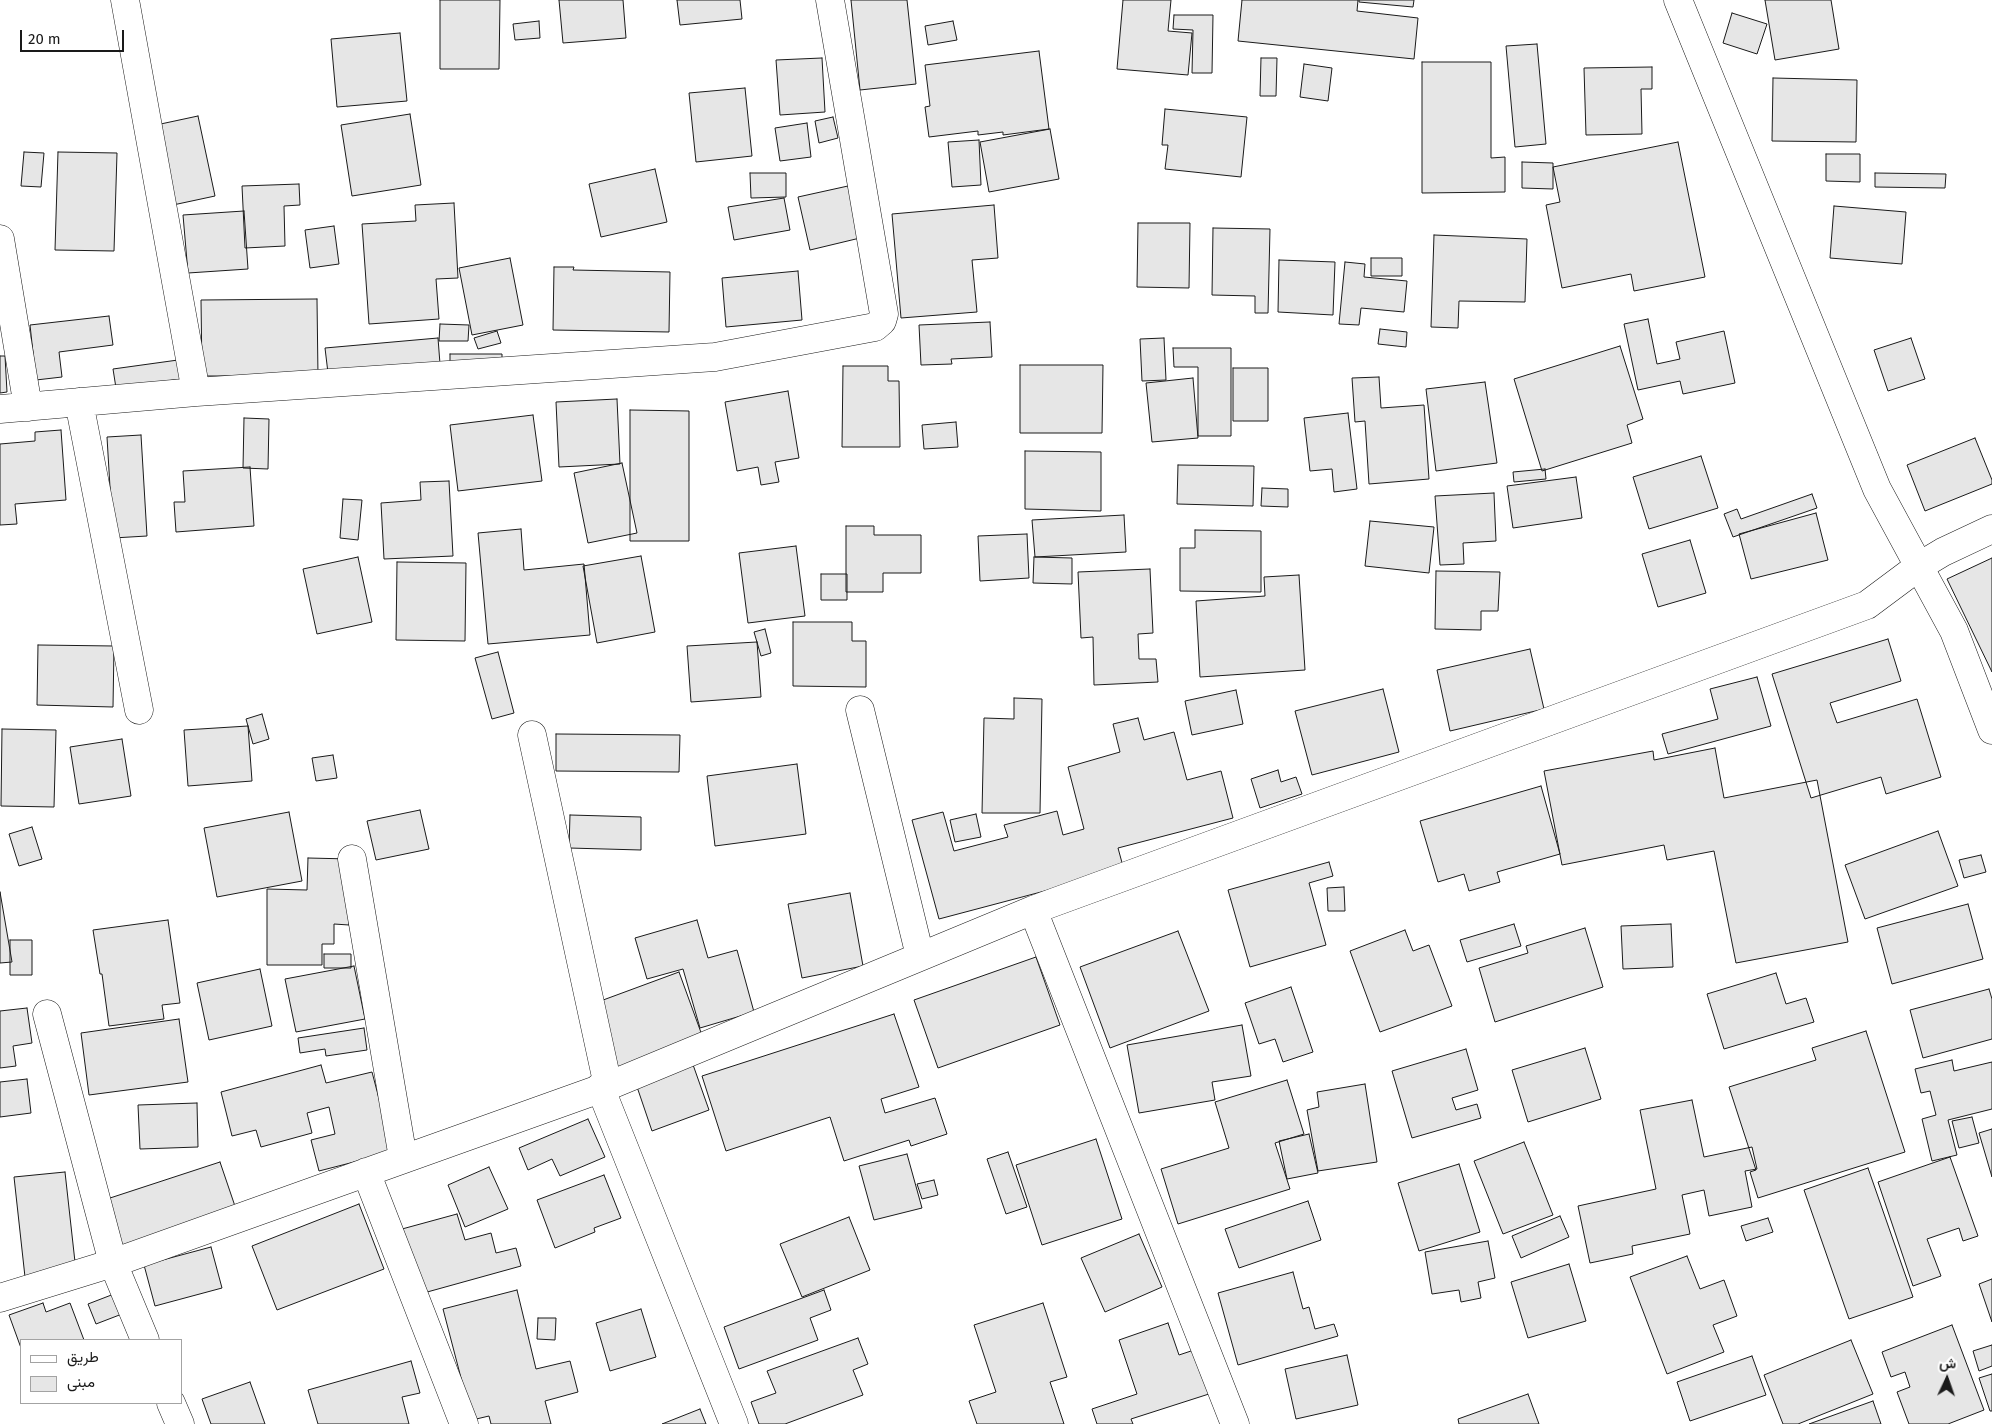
<!DOCTYPE html>
<meta charset="utf-8">
<style>
body{margin:0}
#map{position:relative;width:1992px;height:1424px;overflow:hidden;background:#fff;font-family:"Fira Sans",Vazirmatn,sans-serif}
canvas{display:block}
.legend{position:absolute;left:20px;top:1339px;width:162px;height:65px;box-sizing:border-box;background:#fff;border:1px solid #a3a3a3;margin:0;padding:6px 9px;list-style:none;font-size:15px;color:#1a1a1a}
.legend li{display:flex;align-items:center;gap:10px;height:25px}
.legend b{width:25px;border:1px solid #a3a3a3}
.north{position:absolute;left:1922px;top:1354px;width:50px;height:50px;-webkit-text-stroke:4px #fff;paint-order:stroke;rotate:3deg;font-size:14px;font-weight:700;line-height:20px;text-align:center;color:#1a1a1a}
.north::after{content:'';display:block;margin:auto;width:18px;height:22px;background:#1a1a1a;clip-path:polygon(50% 0,100% 100%,50% 72%,0 100%)}
.scale{position:absolute;left:20px;top:30px;width:104px;height:22px;box-sizing:border-box;border:2px solid #1a1a1a;border-top:0;padding-left:6px;font-size:15px;line-height:18px;white-space:nowrap;color:#1a1a1a;-webkit-text-stroke:4px #fff;paint-order:stroke}
</style>
<div id="map">
<canvas width="1992" height="1424"></canvas>
<ul class="legend">
<li><b style="height:6px;background:#fff"></b>طريق</li>
<li><b style="height:14px;background:#e6e6e6"></b>مبنى</li>
</ul>
<div class="north">ش</div>
<div class="scale">20 m</div>
</div>
<script>
const g = document.querySelector('canvas').getContext('2d');
g.lineJoin = 'round';
function fill(path, color) {
  g.fillStyle = color;
  g.fill(path, 'evenodd');
}
function shape(rows) {
  const path = new Path2D();
  for (const r of rows) {
    path.moveTo(r[0], r[1]);
    for (let i = 2; i < r.length; i += 2) path.lineTo(r[i], r[i + 1]);
  }
  return path;
}
function stroke(path, color, width, dash) {
  g.strokeStyle = color;
  g.lineWidth = width;
  g.lineCap = dash ? 'butt' : 'round';
  g.setLineDash(dash || []);
  g.stroke(path);
}
const building = shape([
 [440,0,500,0,499,69,440,69,440,0],
 [559,0,623,0,626,38,563,43,559,0],
 [677,0,740,0,742,19,680,25,677,0],
 [851,0,907,0,916,84,860,90,851,0],
 [1123,0,1171,0,1168,31,1192,33,1188,75,1117,69,1123,0],
 [1242,0,1358,0,1357,11,1418,18,1414,59,1238,41,1242,0],
 [1359,0,1414,0,1413,7,1359,2,1359,0],
 [1765,0,1831,0,1839,49,1775,60,1765,0],
 [1732,13,1767,24,1757,54,1723,43,1732,13],
 [1174,15,1213,15,1212,73,1192,73,1193,30,1173,29,1174,15],
 [539,21,540,38,515,40,513,24,539,21],
 [953,21,957,40,928,45,925,26,953,21],
 [400,33,407,101,337,107,331,39,400,33],
 [1537,44,1546,144,1515,147,1506,46,1537,44],
 [1039,51,1049,129,1003,135,1003,132,978,135,978,131,929,137,925,107,930,106,925,65,1039,51],
 [822,58,825,112,780,115,776,60,822,58],
 [1261,58,1277,58,1276,96,1260,96,1261,58],
 [1422,62,1491,62,1491,158,1505,157,1505,192,1422,193,1422,62],
 [1304,64,1332,68,1328,101,1300,97,1304,64],
 [1652,67,1652,89,1641,89,1642,134,1586,135,1584,68,1652,67],
 [1773,78,1857,80,1856,142,1772,141,1773,78],
 [745,88,752,156,696,162,689,93,745,88],
 [1165,109,1247,117,1241,177,1165,169,1168,145,1162,145,1165,109],
 [410,114,421,185,352,196,341,125,410,114],
 [198,116,215,196,173,205,156,125,198,116],
 [833,117,838,138,819,143,815,121,833,117],
 [807,123,811,157,780,161,775,128,807,123],
 [1050,129,1059,179,989,192,980,142,1050,129],
 [979,140,981,185,952,187,948,142,979,140],
 [1678,142,1705,277,1634,291,1631,274,1562,288,1546,205,1560,202,1553,167,1678,142],
 [24,152,44,153,41,187,21,186,24,152],
 [58,152,117,153,114,251,55,250,58,152],
 [1826,154,1860,154,1860,182,1826,181,1826,154],
 [1522,162,1553,163,1553,189,1522,188,1522,162],
 [655,169,667,222,601,237,589,184,655,169],
 [750,173,786,173,786,197,751,198,750,173],
 [1875,173,1946,174,1945,188,1875,187,1875,173],
 [299,184,300,205,284,206,285,246,245,248,242,186,299,184],
 [848,186,860,238,810,250,798,197,848,186],
 [784,198,790,230,734,240,728,207,784,198],
 [454,203,458,278,436,279,439,319,369,324,362,224,416,221,415,205,454,203],
 [994,205,998,258,972,260,977,312,901,318,892,214,994,205],
 [1834,206,1906,212,1902,264,1830,258,1834,206],
 [244,211,248,269,188,273,183,215,244,211],
 [1138,223,1190,223,1189,288,1137,287,1138,223],
 [334,226,339,264,310,268,305,230,334,226],
 [1213,228,1270,229,1268,313,1255,313,1255,296,1212,295,1213,228],
 [1434,235,1527,239,1525,302,1459,301,1458,328,1431,327,1434,235],
 [510,258,523,325,472,335,459,268,510,258],
 [1371,258,1402,258,1402,276,1371,276,1371,258],
 [1279,260,1335,262,1333,315,1278,312,1279,260],
 [1345,262,1365,264,1364,277,1407,281,1404,312,1361,308,1359,325,1339,324,1345,262],
 [554,267,574,267,573,270,670,272,669,332,553,330,554,267],
 [798,271,802,320,726,327,722,278,798,271],
 [317,299,318,376,202,376,201,300,317,299],
 [109,316,113,345,59,352,62,377,36,380,30,325,109,316],
 [1648,319,1657,364,1680,359,1676,342,1724,331,1735,383,1683,394,1680,381,1638,390,1624,324,1648,319],
 [990,322,992,357,951,359,952,364,921,365,919,325,990,322],
 [440,324,469,325,468,341,439,341,440,324],
 [1380,329,1407,332,1406,347,1378,344,1380,329],
 [497,331,501,343,478,349,474,338,497,331],
 [438,338,440,364,328,373,325,348,438,338],
 [1164,338,1166,380,1142,381,1140,339,1164,338],
 [1911,338,1925,379,1888,391,1874,350,1911,338],
 [1620,346,1643,419,1627,425,1632,443,1542,471,1514,379,1620,346],
 [1173,348,1231,348,1231,436,1198,436,1198,367,1174,367,1173,348],
 [450,354,502,354,502,370,450,370,450,354],
 [0,356,5,356,7,392,0,393,0,356],
 [178,360,181,379,116,388,113,369,178,360],
 [1020,365,1103,365,1102,433,1020,433,1020,365],
 [843,366,888,366,888,381,899,381,900,447,842,447,843,366],
 [1233,368,1268,368,1268,421,1233,421,1233,368],
 [1379,377,1381,408,1424,405,1429,479,1369,484,1365,421,1355,422,1352,378,1379,377],
 [1193,378,1198,438,1152,442,1146,383,1193,378],
 [1485,382,1497,463,1436,471,1426,389,1485,382],
 [788,391,799,458,775,462,779,482,761,485,758,467,737,471,725,402,788,391],
 [617,399,620,464,559,467,556,402,617,399],
 [630,410,689,411,689,541,630,541,630,410],
 [1348,413,1357,489,1334,492,1332,469,1310,471,1304,418,1348,413],
 [533,415,542,481,458,491,450,425,533,415],
 [244,418,269,419,268,469,243,468,244,418],
 [956,422,958,447,924,449,922,425,956,422],
 [61,430,66,500,15,504,17,524,0,525,0,444,35,441,35,432,61,430],
 [141,435,147,536,113,538,107,437,141,435],
 [1975,438,1992,480,1992,484,1925,511,1907,465,1975,438],
 [1025,451,1101,452,1101,511,1025,509,1025,451],
 [1701,456,1718,508,1649,529,1633,477,1701,456],
 [622,463,637,533,588,543,574,473,622,463],
 [1178,465,1254,466,1253,506,1177,504,1178,465],
 [250,467,254,526,176,532,174,502,185,502,183,471,250,467],
 [1545,469,1546,479,1514,482,1513,472,1545,469],
 [1576,477,1582,518,1513,528,1507,486,1576,477],
 [449,481,453,556,384,559,381,503,421,500,420,482,449,481],
 [1262,488,1288,489,1288,507,1261,506,1262,488],
 [1494,493,1496,541,1463,543,1464,564,1440,565,1435,496,1494,493],
 [1812,494,1817,508,1733,537,1724,514,1737,509,1741,519,1812,494],
 [343,499,362,500,358,540,340,538,343,499],
 [1816,513,1828,560,1751,579,1739,534,1816,513],
 [1124,515,1126,552,1035,557,1032,520,1124,515],
 [1370,521,1434,527,1429,573,1365,566,1370,521],
 [846,526,874,526,874,535,921,535,921,573,883,573,883,592,846,592,846,526],
 [521,529,524,570,584,564,590,635,488,644,478,533,521,529],
 [1195,530,1261,531,1261,592,1180,591,1180,548,1195,548,1195,530],
 [1027,534,1029,578,980,581,978,536,1027,534],
 [1690,540,1706,593,1658,607,1642,554,1690,540],
 [796,546,805,616,748,623,739,553,796,546],
 [641,556,655,632,597,643,583,566,641,556],
 [358,557,372,622,317,634,303,569,358,557],
 [1034,557,1072,558,1072,584,1033,583,1034,557],
 [1992,558,1992,672,1947,579,1992,558],
 [397,562,466,563,465,641,396,640,397,562],
 [1150,569,1153,633,1138,634,1139,659,1156,659,1158,682,1094,685,1093,637,1081,638,1078,572,1150,569],
 [1436,571,1500,572,1498,611,1481,611,1481,630,1435,629,1436,571],
 [821,574,847,574,847,600,821,600,821,574],
 [1299,575,1305,670,1200,677,1196,601,1265,596,1264,577,1299,575],
 [793,622,852,622,852,641,866,641,866,687,793,686,793,622],
 [765,629,771,653,761,656,754,632,765,629],
 [1888,639,1901,681,1830,703,1837,723,1917,699,1941,777,1886,794,1881,777,1811,798,1772,674,1888,639],
 [757,642,761,697,691,702,687,646,757,642],
 [38,645,114,646,113,707,37,705,38,645],
 [1530,649,1544,709,1450,731,1437,670,1530,649],
 [498,652,514,713,492,719,475,658,498,652],
 [1757,677,1771,726,1668,754,1662,734,1718,719,1710,689,1757,677],
 [1383,689,1399,752,1312,775,1295,711,1383,689],
 [1236,690,1243,724,1192,735,1185,701,1236,690],
 [1014,698,1042,699,1040,813,982,813,984,718,1014,719,1014,698],
 [262,714,269,739,253,744,246,719,262,714],
 [1138,718,1144,740,1174,732,1187,780,1221,771,1233,818,1118,848,1124,870,939,919,912,820,943,812,954,851,1008,837,1004,825,1057,811,1063,835,1084,829,1068,767,1120,752,1113,724,1138,718],
 [248,726,252,781,188,786,184,730,248,726],
 [2,729,56,730,54,807,1,806,2,729],
 [556,734,680,735,679,772,556,771,556,734],
 [122,739,131,796,79,804,70,747,122,739],
 [1715,748,1724,798,1817,780,1848,942,1736,963,1714,851,1667,860,1664,845,1562,865,1544,771,1653,751,1654,760,1715,748],
 [333,755,337,778,316,781,312,758,333,755],
 [797,764,806,834,715,846,707,776,797,764],
 [1278,770,1281,782,1296,777,1302,794,1260,808,1251,779,1278,770],
 [1541,786,1560,854,1497,872,1500,882,1469,891,1464,874,1438,882,1420,821,1541,786],
 [420,810,429,849,376,860,367,821,420,810],
 [289,812,302,881,217,897,204,828,289,812],
 [976,814,981,837,955,842,950,820,976,814],
 [570,815,641,817,641,850,569,848,570,815],
 [32,827,42,859,19,866,9,834,32,827],
 [1938,831,1958,886,1865,919,1845,865,1938,831],
 [1981,855,1986,872,1964,878,1959,860,1981,855],
 [308,858,350,859,349,925,334,924,334,944,322,944,322,965,267,965,267,889,307,890,308,858],
 [1329,862,1333,876,1309,883,1326,945,1250,967,1228,890,1329,862],
 [1344,887,1345,911,1328,911,1327,888,1344,887],
 [0,892,12,962,0,963,0,892],
 [850,893,863,966,802,978,788,904,850,893],
 [1968,904,1983,959,1892,984,1877,928,1968,904],
 [168,920,180,1003,162,1005,164,1019,109,1026,102,974,100,974,93,930,168,920],
 [697,920,708,958,737,950,754,1012,700,1028,683,969,647,979,635,938,697,920],
 [1514,924,1521,946,1467,962,1460,940,1514,924],
 [1671,924,1673,967,1623,969,1621,926,1671,924],
 [1585,928,1603,987,1495,1022,1479,968,1528,953,1526,946,1585,928],
 [1405,930,1413,951,1429,945,1452,1006,1380,1032,1350,951,1405,930],
 [1178,931,1209,1011,1110,1048,1080,967,1178,931],
 [10,940,32,940,32,975,10,975,10,940],
 [324,954,351,954,351,968,324,968,324,954],
 [1036,957,1060,1025,938,1068,914,1000,1036,957],
 [354,966,365,1019,296,1032,285,979,354,966],
 [260,969,272,1026,209,1040,197,983,260,969],
 [679,972,703,1038,611,1071,595,1003,679,972],
 [1776,973,1786,1004,1806,998,1814,1022,1724,1049,1707,994,1776,973],
 [1291,987,1313,1052,1283,1062,1275,1039,1259,1044,1245,1003,1291,987],
 [1989,989,1992,999,1992,1039,1923,1058,1910,1010,1989,989],
 [27,1008,32,1043,13,1046,16,1066,0,1068,0,1011,27,1008],
 [894,1014,919,1087,881,1099,885,1113,935,1098,947,1134,911,1146,909,1140,844,1161,830,1117,726,1151,702,1076,894,1014],
 [179,1019,188,1082,89,1095,81,1033,179,1019],
 [1242,1025,1251,1076,1212,1082,1215,1100,1139,1113,1127,1045,1242,1025],
 [364,1028,367,1050,326,1056,325,1049,300,1053,298,1038,364,1028],
 [1866,1031,1905,1152,1758,1198,1750,1172,1756,1170,1729,1087,1816,1060,1812,1048,1866,1031],
 [1585,1048,1601,1099,1528,1122,1512,1070,1585,1048],
 [1466,1049,1478,1090,1452,1098,1456,1110,1477,1104,1481,1118,1412,1138,1392,1071,1466,1049],
 [691,1059,709,1110,652,1131,634,1078,691,1059],
 [1952,1060,1954,1071,1992,1062,1992,1109,1948,1120,1957,1155,1932,1161,1922,1119,1936,1115,1930,1091,1921,1093,1915,1069,1952,1060],
 [321,1065,326,1083,372,1072,393,1152,319,1171,311,1140,335,1134,329,1107,307,1113,312,1133,261,1147,256,1130,232,1136,221,1092,321,1065],
 [27,1079,31,1113,0,1117,0,1082,27,1079],
 [1287,1080,1304,1134,1275,1143,1290,1189,1178,1224,1161,1169,1229,1148,1215,1102,1287,1080],
 [1365,1084,1377,1162,1318,1171,1307,1110,1319,1107,1317,1092,1365,1084],
 [1692,1100,1704,1157,1752,1147,1757,1169,1745,1171,1752,1207,1709,1216,1704,1190,1682,1195,1690,1234,1632,1246,1633,1254,1590,1263,1578,1206,1656,1189,1640,1110,1692,1100],
 [197,1103,198,1147,140,1149,138,1105,197,1103],
 [1972,1117,1979,1143,1959,1148,1952,1121,1972,1117],
 [588,1119,605,1157,560,1176,552,1159,528,1170,519,1148,588,1119],
 [1992,1129,1992,1177,1979,1133,1992,1129],
 [1309,1134,1318,1173,1287,1179,1279,1141,1309,1134],
 [1096,1139,1122,1219,1042,1245,1016,1165,1096,1139],
 [1524,1142,1553,1215,1503,1234,1474,1161,1524,1142],
 [1008,1152,1027,1207,1006,1214,987,1159,1008,1152],
 [907,1154,922,1208,874,1220,859,1166,907,1154],
 [1950,1157,1978,1236,1963,1241,1959,1228,1927,1239,1941,1276,1913,1286,1878,1182,1950,1157],
 [220,1162,238,1215,125,1253,107,1199,220,1162],
 [1459,1164,1480,1232,1419,1251,1398,1183,1459,1164],
 [489,1167,508,1209,465,1227,448,1185,489,1167],
 [1868,1168,1913,1297,1849,1319,1804,1190,1868,1168],
 [65,1172,76,1271,25,1277,14,1177,65,1172],
 [604,1175,621,1218,594,1228,595,1232,555,1248,537,1200,604,1175],
 [934,1180,938,1195,922,1199,917,1184,934,1180],
 [1308,1201,1321,1240,1239,1268,1225,1229,1308,1201],
 [359,1204,384,1269,277,1310,252,1246,359,1204],
 [457,1214,465,1240,491,1233,496,1253,516,1248,521,1266,420,1294,402,1229,457,1214],
 [1560,1216,1569,1237,1521,1258,1512,1236,1560,1216],
 [849,1217,870,1270,802,1297,780,1244,849,1217],
 [1768,1218,1773,1232,1746,1241,1741,1226,1768,1218],
 [1139,1234,1162,1287,1105,1312,1081,1258,1139,1234],
 [1488,1241,1495,1278,1478,1282,1481,1298,1461,1302,1459,1290,1432,1294,1425,1252,1488,1241],
 [211,1247,222,1288,155,1306,144,1265,211,1247],
 [1687,1256,1700,1289,1724,1280,1737,1316,1713,1325,1724,1352,1667,1374,1630,1277,1687,1256],
 [1569,1264,1586,1321,1528,1338,1511,1282,1569,1264],
 [1293,1272,1303,1309,1309,1307,1315,1329,1334,1324,1338,1336,1238,1365,1218,1293,1293,1272],
 [1992,1279,1992,1322,1979,1284,1992,1279],
 [517,1290,536,1369,570,1361,578,1392,545,1401,551,1424,491,1424,489,1416,472,1420,443,1309,517,1290],
 [824,1290,831,1310,810,1318,818,1340,739,1369,724,1327,824,1290],
 [114,1294,122,1314,96,1324,88,1304,114,1294],
 [43,1303,46,1312,70,1303,84,1340,21,1340,21,1348,9,1315,43,1303],
 [1043,1303,1067,1377,1050,1382,1064,1424,977,1424,969,1401,996,1392,974,1325,1043,1303],
 [641,1309,656,1357,610,1371,596,1323,641,1309],
 [538,1318,556,1318,555,1340,537,1339,538,1318],
 [1168,1323,1179,1355,1197,1349,1212,1393,1131,1419,1133,1424,1097,1424,1092,1409,1137,1394,1119,1340,1168,1323],
 [1952,1325,1984,1410,1948,1424,1909,1424,1897,1392,1910,1387,1905,1372,1891,1377,1882,1352,1952,1325],
 [858,1338,868,1364,853,1370,863,1395,785,1424,759,1424,751,1402,776,1393,767,1371,858,1338],
 [1851,1340,1873,1394,1798,1424,1783,1424,1764,1375,1851,1340],
 [1992,1345,1992,1366,1979,1371,1973,1351,1992,1345],
 [1347,1355,1358,1405,1296,1419,1285,1369,1347,1355],
 [1752,1356,1766,1395,1690,1421,1677,1382,1752,1356],
 [411,1361,420,1393,402,1397,409,1424,318,1424,308,1390,411,1361],
 [1992,1374,1992,1411,1990,1411,1979,1378,1992,1374],
 [250,1382,265,1424,211,1424,202,1399,250,1382],
 [1528,1394,1539,1424,1459,1424,1458,1419,1528,1394],
 [1873,1401,1881,1424,1809,1424,1873,1401],
 [700,1409,706,1424,662,1424,700,1409]
]);
const minor = shape([
 [125,0,196,392],
 [1678,0,1877,489,1954,631,1992,730],
 [0,239,28,407],
 [79,402,139,710],
 [0,409,196,392,715,357,875,327,882,321,884,314,830,0],
 [860,710,920,956],
 [532,735,608,1086],
 [352,859,403,1158],
 [1033,910,1235,1424],
 [47,1014,113,1263,145,1340],
 [600,1087,734,1424],
 [366,1172,464,1424],
 [0,1298,113,1263,608,1086,1033,910,1867,605,1918,567,1943,552,1992,529],
 [171,1403,180,1424]
]);
fill(building, '#e6e6e6');
stroke(building, '#1a1a1a', 1);
stroke(minor, '#1a1a1a', 29);
stroke(minor, '#fff', 28);
</script>
